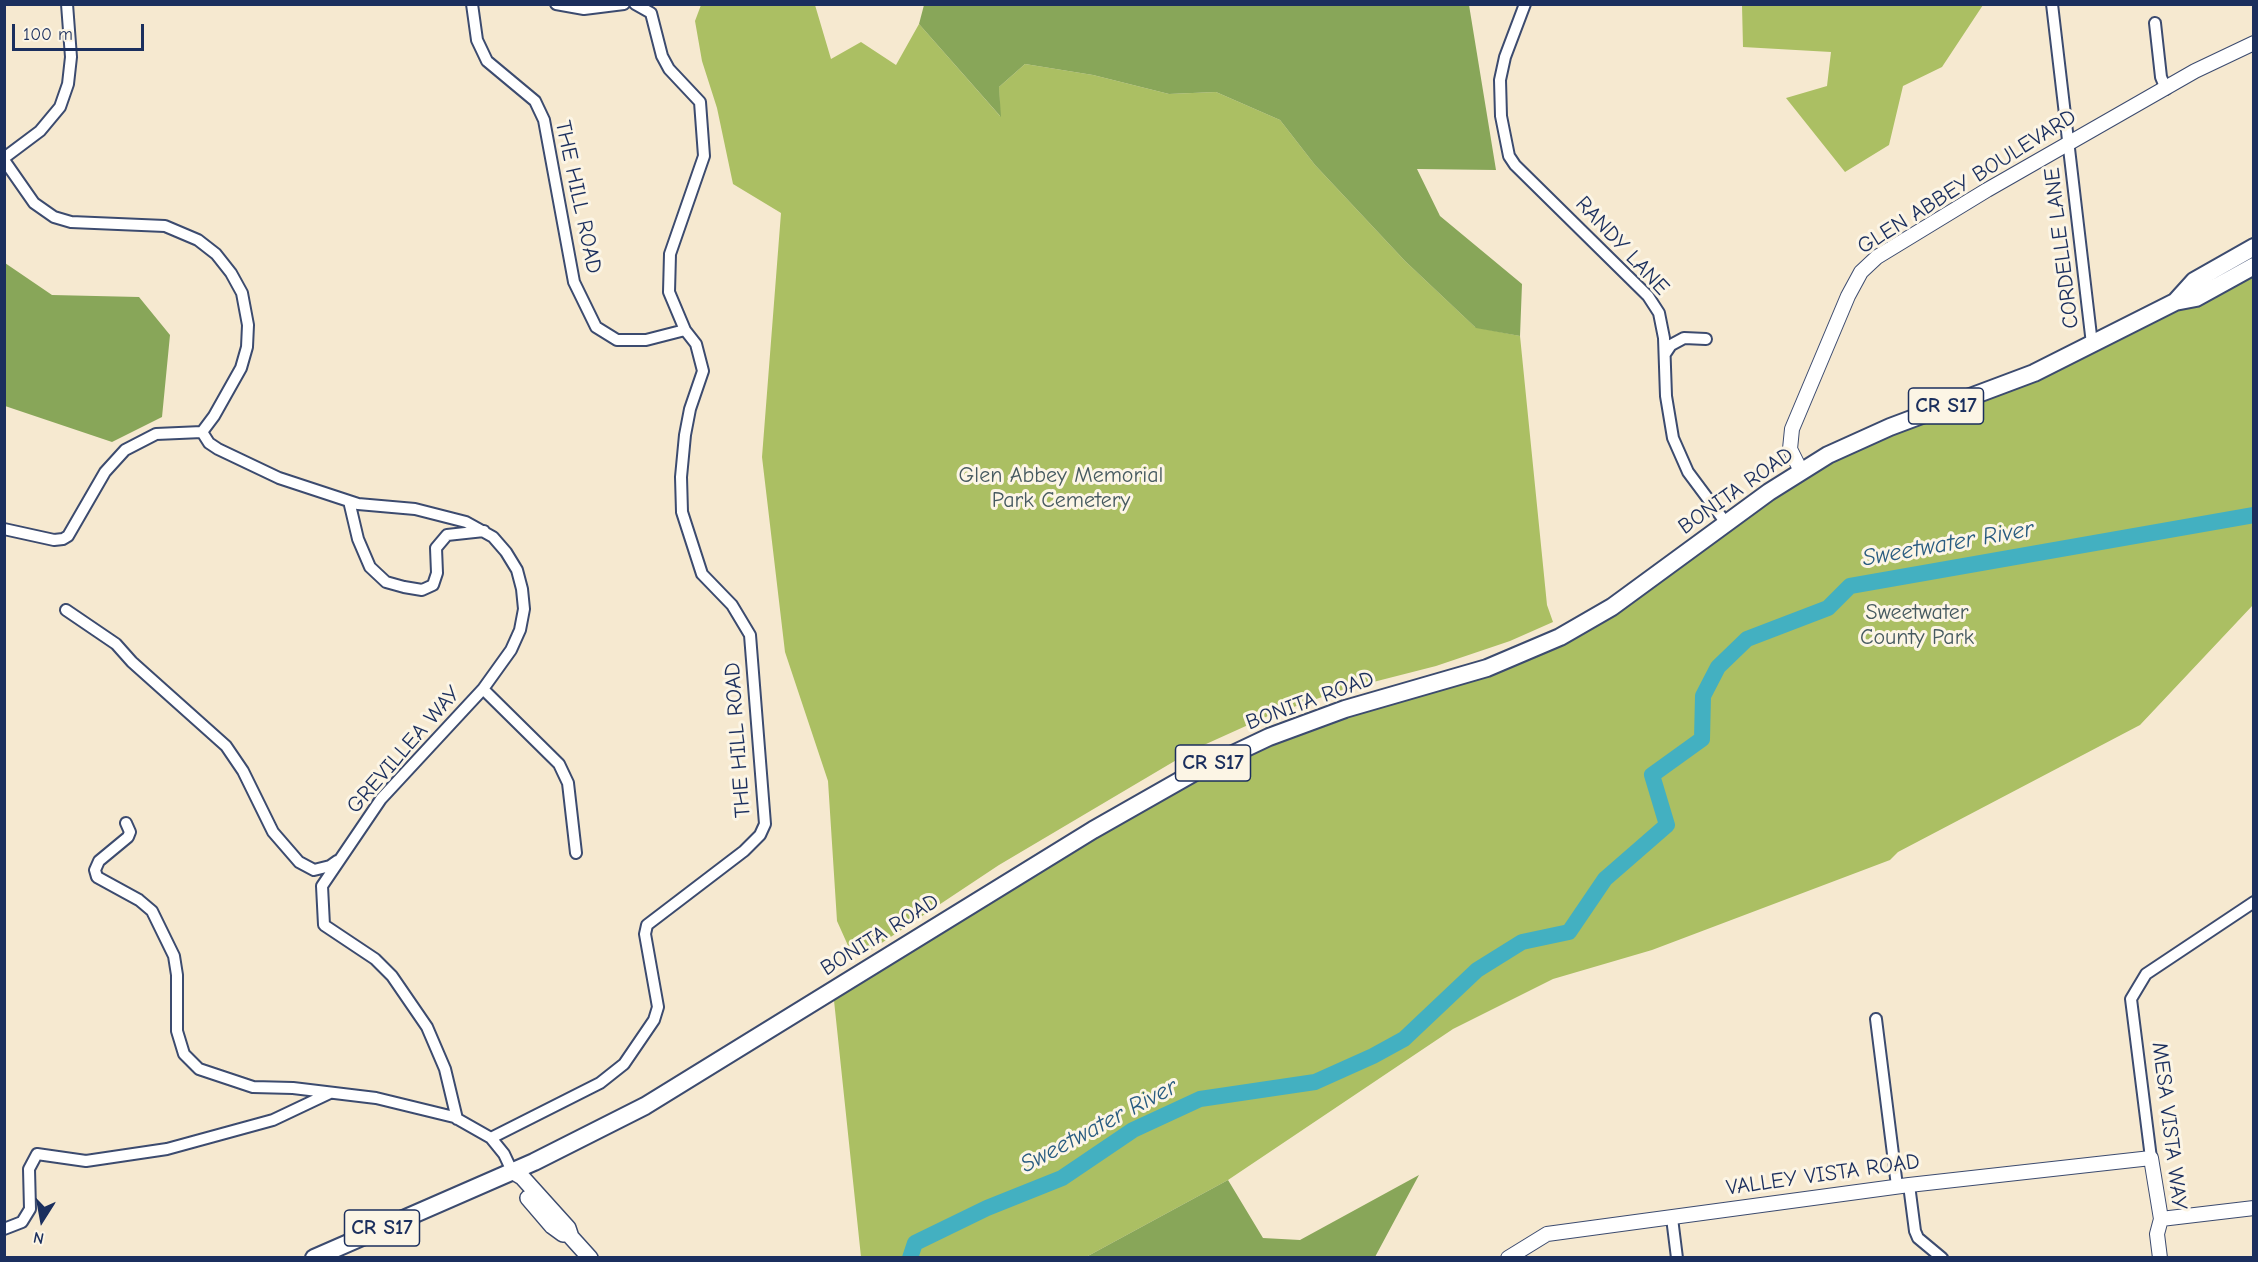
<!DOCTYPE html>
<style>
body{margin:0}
#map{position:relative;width:2258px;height:1262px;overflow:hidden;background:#f6e9d0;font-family:"Comic Neue",sans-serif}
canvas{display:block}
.frame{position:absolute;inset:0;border:6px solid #1b2f5e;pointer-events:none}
.north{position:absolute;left:12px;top:1190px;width:60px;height:60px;-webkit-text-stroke:4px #fcf5e5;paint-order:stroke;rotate:191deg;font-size:16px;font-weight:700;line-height:24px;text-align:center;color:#1b2f5e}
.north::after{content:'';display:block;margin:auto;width:21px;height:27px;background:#1b2f5e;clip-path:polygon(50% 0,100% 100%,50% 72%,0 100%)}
.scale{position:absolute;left:12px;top:24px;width:132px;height:27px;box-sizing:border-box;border:3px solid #1b2f5e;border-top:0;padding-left:8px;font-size:18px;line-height:21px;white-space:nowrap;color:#1b2f5e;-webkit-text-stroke:4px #fcf5e5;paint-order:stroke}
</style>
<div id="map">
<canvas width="2258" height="1262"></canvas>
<div class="frame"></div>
<div class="north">N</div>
<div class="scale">100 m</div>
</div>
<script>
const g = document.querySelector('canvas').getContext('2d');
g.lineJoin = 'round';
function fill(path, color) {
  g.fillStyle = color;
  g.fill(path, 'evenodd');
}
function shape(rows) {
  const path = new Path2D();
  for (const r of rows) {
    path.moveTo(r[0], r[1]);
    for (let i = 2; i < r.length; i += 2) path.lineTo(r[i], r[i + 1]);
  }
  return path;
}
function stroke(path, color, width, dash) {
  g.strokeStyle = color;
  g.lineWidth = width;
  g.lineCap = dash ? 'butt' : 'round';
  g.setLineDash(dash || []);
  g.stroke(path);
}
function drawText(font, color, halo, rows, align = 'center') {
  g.font = font + ' "Comic Neue",sans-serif';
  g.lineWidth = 6;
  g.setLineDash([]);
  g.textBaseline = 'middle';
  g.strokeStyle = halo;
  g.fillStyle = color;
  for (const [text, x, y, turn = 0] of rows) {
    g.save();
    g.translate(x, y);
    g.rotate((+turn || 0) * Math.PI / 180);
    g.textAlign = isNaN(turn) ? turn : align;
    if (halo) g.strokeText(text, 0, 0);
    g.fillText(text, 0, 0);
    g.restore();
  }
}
const green = shape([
 [701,5,815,5,831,59,861,42,896,65,919,24,1000,116,999,87,1025,64,1093,75,1169,94,1216,92,1280,120,1315,165,1405,261,1475,327,1520,336,1547,605,1553,622,1510,641,1436,666,1342,690,1268,716,1195,749,999,865,868,952,858,953,850,950,837,921,828,781,785,652,762,457,781,213,733,184,717,108,702,61,695,21],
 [1742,5,1742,4,1983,5,1942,67,1903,86,1889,145,1845,172,1786,98,1827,86,1831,52,1743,47],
 [2253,253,2253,605,2140,725,1898,852,1890,860,1652,950,1553,979,1453,1029,1228,1180,1086,1257,861,1257,833,991,1213,763,1547,643,1801,471,1997,387]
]);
const forest = shape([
 [924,5,1469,5,1496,170,1417,169,1440,216,1522,284,1520,336,1476,328,1405,261,1315,165,1280,120,1216,92,1169,94,1093,75,1025,64,999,87,1001,117,919,24],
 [5,263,52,295,139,297,170,335,162,417,112,442,5,406],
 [1419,1175,1375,1257,1086,1257,1228,1180,1263,1238,1300,1240]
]);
const river = shape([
 [910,1258,915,1243,987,1208,1062,1178,1133,1130,1200,1099,1315,1082,1373,1056,1404,1039,1477,970,1522,942,1569,932,1605,879,1667,825,1652,775,1702,739,1703,696,1718,667,1747,639,1828,608,1850,586,2254,515]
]);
const minor = shape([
 [472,4,477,40,487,61,535,101,544,120,574,282,596,327,617,340,646,340,685,330],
 [556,4,584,9,624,4],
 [1525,4,1505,57,1500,80,1501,116,1509,156,1515,165,1648,296,1659,313,1664,338,1666,396,1673,438,1688,472,1726,523],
 [2052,4,2092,344],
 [2155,23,2161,77,2166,89],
 [4,158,40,131,60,107,68,84,71,57,67,4],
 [4,160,34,203,54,217,71,222,165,226,198,240,216,254,231,273,242,293,248,325,247,347,241,368,214,416,202,432,156,434,125,450,105,472,68,536,63,539,54,540,4,529],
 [1665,354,1671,345,1684,338,1706,339],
 [202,432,209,443,218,449,279,478,358,504,415,509,466,522,493,537,506,552,517,570,522,589,524,609,520,630,511,650,483,689,381,799,322,886,324,925,375,959,392,976,427,1027,445,1069,457,1119],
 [349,501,358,539,370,567,386,582,404,587,422,590,433,585,437,573,436,548,447,535,484,531],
 [66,610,116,644,132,662,226,746,243,771,273,832,299,862,314,870,330,866,337,861],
 [483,689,559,764,568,783,576,853],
 [126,823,130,832,128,837,99,861,95,870,97,877,139,900,152,911,174,956,177,975,177,1031,184,1054,199,1069,253,1087,293,1088,376,1098,454,1117,491,1138,504,1154,512,1171],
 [1876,1019,1897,1186],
 [491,1138,600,1083,624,1064,654,1020,658,1007,645,934,647,925,744,851,760,835,765,824,750,635,732,605,702,574,682,512,681,477,685,435,690,409,703,371,696,344,685,330,669,292,670,254,704,156,700,102,669,69,662,56,651,13,635,4],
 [2151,1158,2131,999,2146,974,2254,902],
 [1909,1185,1915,1231,1918,1238,1942,1258],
 [1672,1218,1677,1258],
 [4,1229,22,1222,30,1209,29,1169,37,1154,86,1161,167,1149,273,1120,330,1093]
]);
const tertiary = shape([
 [1801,471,1790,449,1792,429,1848,296,1861,272,1877,257,1987,190,2195,71,2254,43],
 [2161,1219,2254,1208],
 [1508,1258,1547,1234,1909,1185,2151,1158,2161,1219,2157,1234,2160,1258]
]);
const secondary = shape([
 [512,1171,522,1177,568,1228,571,1237,590,1258],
 [528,1198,552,1226,563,1234]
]);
const primary = shape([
 [2175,302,2194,281,2254,247],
 [314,1258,534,1162,645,1106,1093,830,1195,772,1269,737,1345,709,1487,668,1560,637,1612,607,1769,492,1828,455,1890,427,2034,373,2175,302,2196,298,2254,266]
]);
const shields = [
 [1946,406,75],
 [1213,763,75],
 [382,1228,75]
];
const shieldNames = [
 ["CR S17",1946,406],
 ["CR S17",1213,763],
 ["CR S17",382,1228]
];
const streetNames = [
 ["GLEN ABBEY BOULEVARD",1967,182,-32],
 ["THE HILL ROAD",578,197,78],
 ["RANDY LANE",1622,246,47],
 ["CORDELLE LANE",2062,248,-97],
 ["BONITA ROAD",1736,491,-35],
 ["BONITA ROAD",1310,701,-20],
 ["THE HILL ROAD",738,740,-94],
 ["GREVILLEA WAY",404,750,-49],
 ["BONITA ROAD",880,935,-32],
 ["MESA VISTA WAY",2169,1126,83],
 ["VALLEY VISTA ROAD",1823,1175,-8]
];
const parkNames = [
 ["Glen Abbey Memorial",1061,476],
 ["Park Cemetery",1061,501],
 ["Sweetwater",1917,613],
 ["County Park",1917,638]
];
const waterNames = [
 ["Sweetwater River",1948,544,-10],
 ["Sweetwater River",1099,1126,-28]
];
fill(green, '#abbf63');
fill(forest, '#88a659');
stroke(river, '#43b0c1', 16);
stroke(minor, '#3c4b6f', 14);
stroke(tertiary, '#3c4b6f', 16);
stroke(secondary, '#3c4b6f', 18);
stroke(primary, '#3c4b6f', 20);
stroke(minor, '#fff', 10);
stroke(tertiary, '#fff', 14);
stroke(secondary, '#fff', 15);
stroke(primary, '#fff', 16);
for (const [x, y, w] of shields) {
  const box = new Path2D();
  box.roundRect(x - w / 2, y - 18, w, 36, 4.5);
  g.fillStyle = '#fcf5e5';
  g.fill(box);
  stroke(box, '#1b2f5e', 1.5);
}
drawText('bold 21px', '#1b2f5e', null, shieldNames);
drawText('22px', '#1b2f5e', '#fcf5e5', streetNames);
drawText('22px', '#465a60', '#fcf5e5', parkNames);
drawText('italic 24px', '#295c81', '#fcf5e5', waterNames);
</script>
